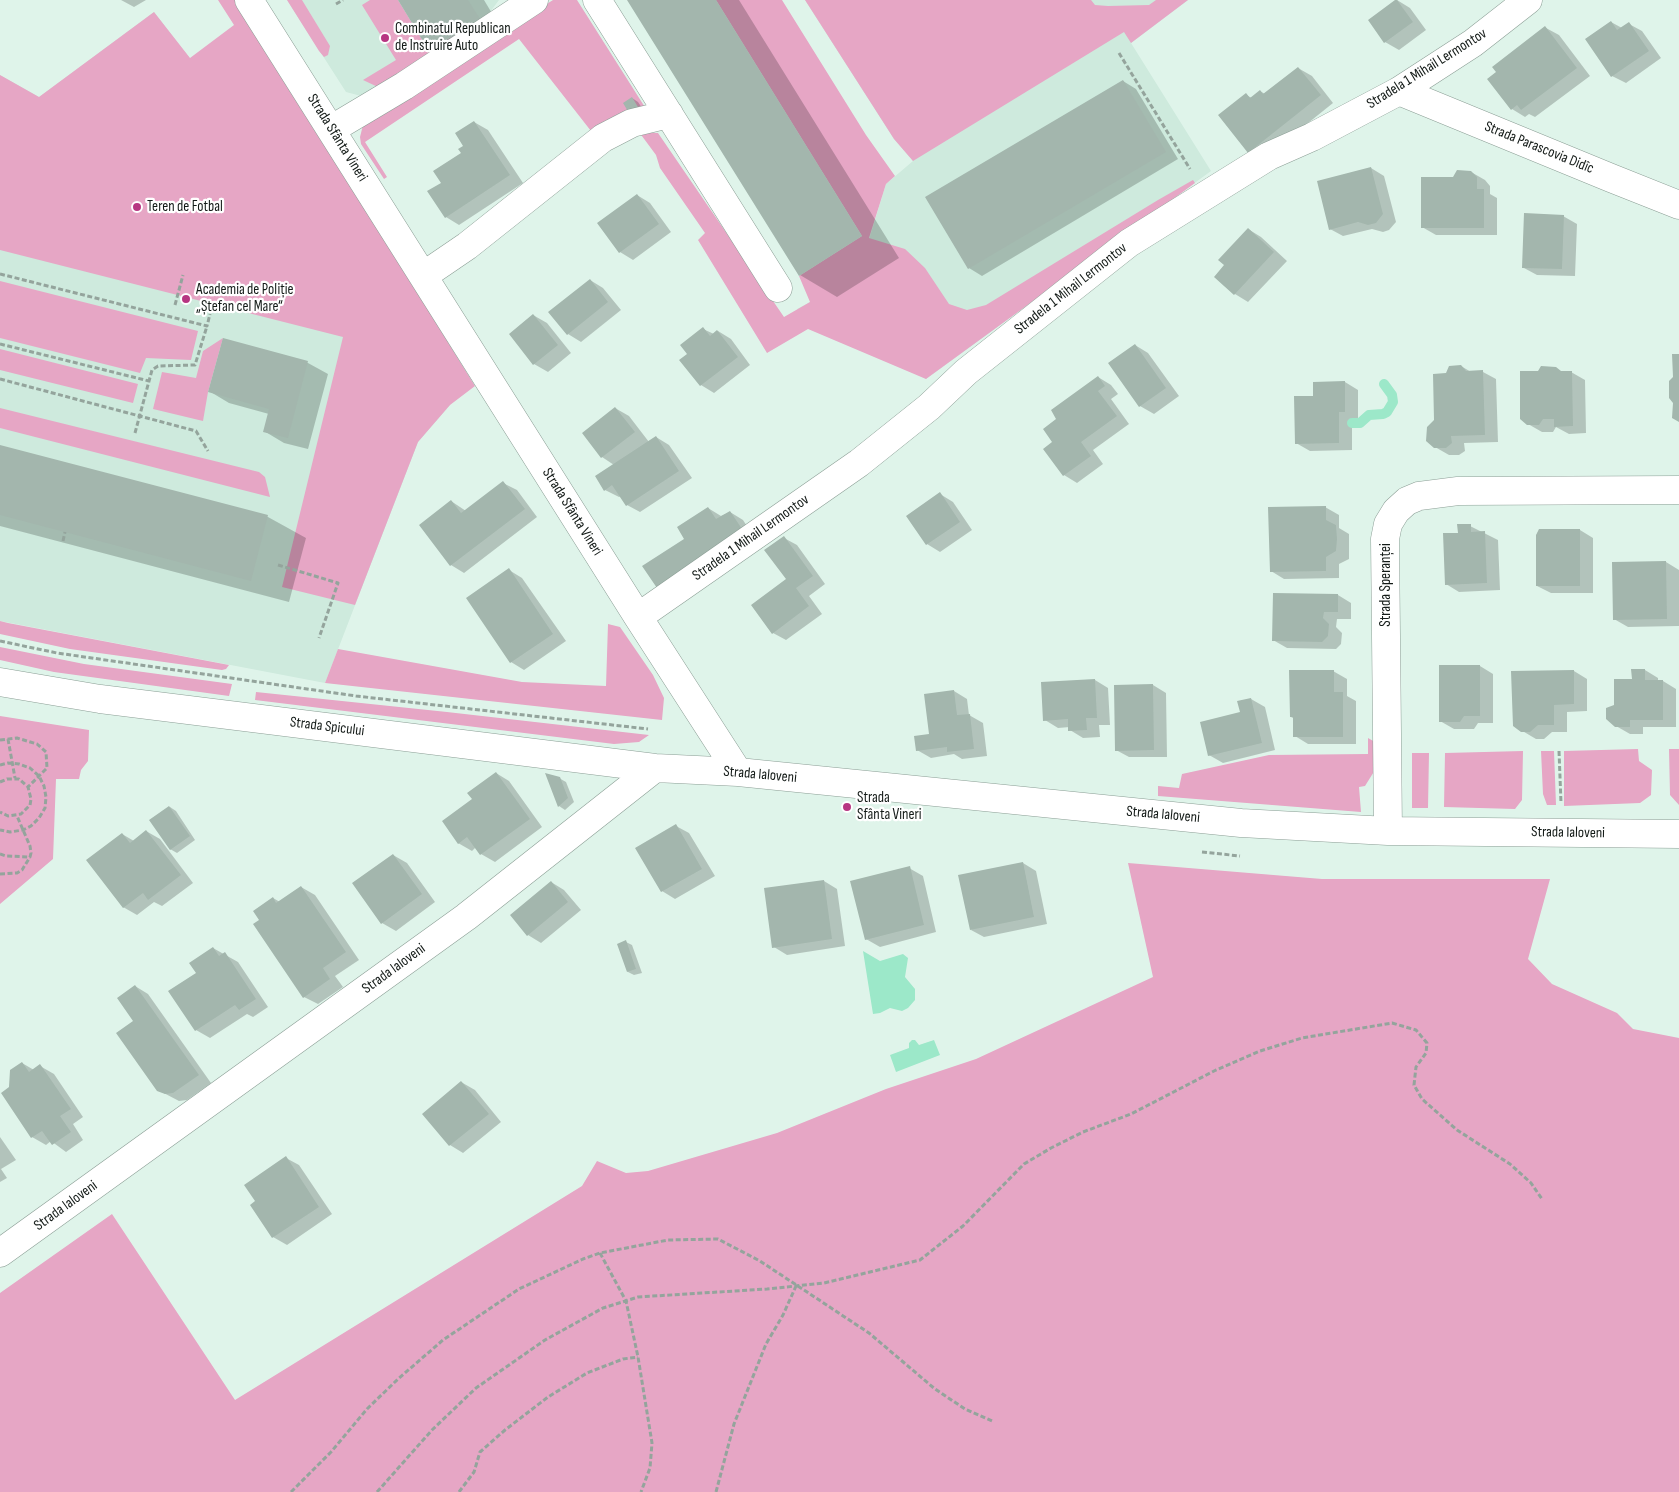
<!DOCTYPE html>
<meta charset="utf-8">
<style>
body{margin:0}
canvas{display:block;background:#dff4ea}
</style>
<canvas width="1679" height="1492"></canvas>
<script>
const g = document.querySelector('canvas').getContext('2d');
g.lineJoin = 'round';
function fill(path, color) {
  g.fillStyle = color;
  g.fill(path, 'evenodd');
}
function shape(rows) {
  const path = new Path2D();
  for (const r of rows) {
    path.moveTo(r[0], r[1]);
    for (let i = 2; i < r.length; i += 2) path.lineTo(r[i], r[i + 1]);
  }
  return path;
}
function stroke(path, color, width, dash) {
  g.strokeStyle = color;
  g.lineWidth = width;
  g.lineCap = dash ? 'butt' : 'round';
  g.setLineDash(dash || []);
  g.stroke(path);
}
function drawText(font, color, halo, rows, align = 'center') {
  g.font = font + ' "Sofia Sans Condensed",sans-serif';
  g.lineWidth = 4.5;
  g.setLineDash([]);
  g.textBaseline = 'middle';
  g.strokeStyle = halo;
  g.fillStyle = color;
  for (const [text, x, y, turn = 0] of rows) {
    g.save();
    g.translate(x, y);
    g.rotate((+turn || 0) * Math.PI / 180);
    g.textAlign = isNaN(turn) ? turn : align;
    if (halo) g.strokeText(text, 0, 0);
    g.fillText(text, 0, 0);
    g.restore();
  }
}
const built = shape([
 [287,0,499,0,490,12,480,19,482,24,365,97,346,92],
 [805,0,1188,0,1131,43,1211,171,926,379,797,309,810,302,866,249,886,184,913,161,894,139],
 [154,12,294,193,450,405,418,442,325,683,0,621,0,75,39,97]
]);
const green = shape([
 [218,0,237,0,475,386,450,405,418,442,355,605,282,587,343,337,0,250,0,75,39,97,154,12,190,58,234,25],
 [287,0,302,0,330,46,328,55,324,57,319,51],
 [370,0,398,0,429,51,480,19,482,24,380,88,363,80,396,60,362,5],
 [553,0,577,0,648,112,591,131,519,39,365,142,387,177,384,179,361,144,360,137,363,125,371,117],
 [716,0,782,0,866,135,895,176,886,184,869,238,905,249,925,268,949,304,967,310,986,305,1158,200,1193,180,1195,183,926,379,808,329,767,353,698,240,705,233,660,168,656,155,639,132,658,133,784,317,810,302,799,276,862,236],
 [805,0,1091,0,1095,5,1108,6,1149,5,1156,0,1188,0,1131,43,1124,32,913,161,894,139],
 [0,281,198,331,191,360,146,358,140,373,0,338],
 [223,338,208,392,203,421,153,409,162,372,196,378,203,351],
 [0,349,138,384,133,403,0,370],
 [0,408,259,472,265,477,270,497,0,428],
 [0,621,8,623,229,665,226,669,222,670,70,649,0,634],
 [608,624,620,627,653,675,664,698,662,720,325,683,338,649,522,682,606,686],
 [0,647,84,664,232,684,229,696,54,672,0,660],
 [256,692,447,712,649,735,639,742,614,744,255,700],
 [0,716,89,730,88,761,81,770,79,779,56,779,53,859,0,904],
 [1368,738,1375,742,1375,770,1365,786,1359,787,1361,812,1158,796,1158,786,1179,788,1182,774,1269,755,1368,754],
 [1638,749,1639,761,1652,770,1651,795,1640,803,1564,806,1564,751],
 [1669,749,1679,749,1679,805,1670,795],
 [1523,751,1522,800,1515,809,1444,807,1445,753],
 [1541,751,1554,751,1556,805,1547,805,1543,794],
 [1412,753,1429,753,1428,808,1412,808],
 [1128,863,1322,879,1550,879,1528,959,1552,984,1617,1013,1633,1029,1679,1038,1679,1492,0,1492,0,1293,112,1214,235,1400,582,1186,597,1161,626,1173,648,1171,777,1133,886,1089,976,1059,1153,977]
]);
const water = shape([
 [863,951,880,961,903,954,908,958,905,977,915,989,915,1000,908,1008,902,1011,890,1008,880,1013,873,1014],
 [912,1040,915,1040,919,1045,934,1040,940,1055,896,1072,890,1055,909,1048,909,1043]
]);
const shadow = shape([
 [121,0,146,0,134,7],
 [399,0,484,0,505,35,456,65,430,50],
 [629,0,739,0,899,258,837,297,800,275],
 [1397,0,1410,8,1426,30,1399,50,1385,42],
 [1611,22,1622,28,1629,24,1642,31,1661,58,1626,83,1612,76],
 [1546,28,1559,35,1590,76,1535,117,1529,114,1525,117,1512,109,1489,79],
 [1298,68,1312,76,1333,103,1262,160,1249,152,1246,95,1252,98,1260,91,1265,94],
 [1123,81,1136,89,1178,159,982,276,969,268],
 [632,98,638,102,644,111,636,116],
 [474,122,488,130,523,183,459,225,446,217,443,183,463,153],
 [1371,168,1384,176,1396,222,1389,230,1383,232,1372,229,1343,236,1330,229],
 [1471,172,1485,180,1490,186,1490,194,1497,198,1497,235,1436,235,1422,227,1454,178],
 [637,195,650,203,671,232,633,260,620,252],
 [1563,216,1577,224,1575,276,1537,275,1524,268],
 [1248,229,1261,237,1287,261,1248,302,1235,294,1216,277,1226,265],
 [590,280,603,288,621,310,581,342,568,334],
 [533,315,547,323,571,353,548,372,534,364],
 [703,329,714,334,718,331,731,339,750,365,714,393,701,385,689,354],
 [223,339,308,363,328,374,308,449,284,443,264,431,269,414,229,403,209,391],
 [1135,345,1148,353,1179,396,1154,414,1140,406,1110,363],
 [1461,366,1471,372,1483,372,1496,379,1498,442,1464,443,1465,451,1459,455,1449,455,1435,447,1436,420,1446,374],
 [1562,372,1571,372,1585,380,1586,433,1569,434,1556,427,1553,432,1542,432,1528,424],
 [1098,377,1111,385,1118,394,1111,399,1129,424,1093,450,1103,464,1077,483,1064,475,1045,449,1054,442,1058,419],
 [1345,382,1358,390,1358,419,1352,419,1352,450,1310,451,1296,443,1315,397],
 [615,408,629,416,649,442,656,437,669,445,692,478,640,512,627,505,621,496,619,497,605,490,614,465,602,457,584,434],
 [0,446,268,517,306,538,289,602,0,526],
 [503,483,517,490,537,517,464,573,451,565,451,501,466,511],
 [940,494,953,502,972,530,940,552,927,544],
 [1325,507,1339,515,1339,528,1349,534,1349,559,1339,564,1339,578,1284,579,1271,571],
 [708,508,721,516,730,512,743,520,756,540,686,539],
 [1470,526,1498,540,1500,590,1459,592,1446,584,1459,534],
 [1580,530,1593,538,1593,593,1551,593,1537,586],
 [784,538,797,545,825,584,809,596,822,614,786,640,773,633,787,580],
 [1666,562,1679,570,1679,626,1628,627,1614,619],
 [509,570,522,578,566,641,524,670,511,662],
 [1338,595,1351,603,1351,619,1337,619,1336,627,1342,633,1341,644,1336,649,1287,648,1273,640],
 [1480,666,1493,674,1493,723,1478,723,1474,729,1454,729,1440,721,1440,667],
 [1645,670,1658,678,1658,681,1663,681,1676,689,1676,727,1643,727,1643,734,1630,734,1616,726,1616,706,1633,681],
 [1333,671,1347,679,1347,696,1356,701,1356,744,1308,744,1295,736,1295,719,1291,717],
 [1574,671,1587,679,1587,711,1567,712,1567,732,1552,732,1544,739,1536,739,1514,726],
 [1095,680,1108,688,1110,725,1099,725,1100,737,1083,738,1070,730,1070,727,1058,728,1045,720,1043,683],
 [1153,685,1166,693,1167,757,1129,757,1116,750],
 [954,691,967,699,969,715,983,723,987,756,962,759,954,754,931,758,917,750,931,735],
 [1251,699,1265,707,1275,750,1223,763,1209,755],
 [496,773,509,781,542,827,495,862,481,854,476,847,472,851,458,843,474,799],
 [547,775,559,778,566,782,574,802,565,810,559,806],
 [170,807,176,811,195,840,177,853,170,849],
 [676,826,689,833,715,876,675,899,662,891],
 [146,831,160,839,193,883,162,906,154,902,137,915,123,907,122,834,134,841],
 [393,855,407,863,435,902,396,931,382,923,354,883],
 [1023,863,1036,871,1047,924,984,937,971,930],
 [909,868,923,876,936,932,880,947,866,939],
 [824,881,837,889,845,946,787,955,774,947],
 [551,882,564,890,581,910,541,943,528,935],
 [301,887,315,895,359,960,335,976,343,987,318,1004,304,997,261,920,273,898,280,902],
 [626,942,632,945,642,973,634,975,628,972],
 [213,948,238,962,268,1007,253,1017,247,1014,210,1038,196,1030,197,973],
 [135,986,148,994,211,1083,187,1100,179,1101,158,1090,135,1021],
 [22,1063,34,1070,40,1066,54,1074,83,1117,73,1124,83,1140,66,1152,51,1141,46,1145,32,1137,10,1088],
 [461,1082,475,1090,501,1122,463,1153,450,1145,424,1114],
 [0,1137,16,1160,1,1169,7,1178,0,1182],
 [286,1158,299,1165,332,1214,287,1245,273,1237,252,1205,256,1202]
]);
const stream = shape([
 [1352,423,1360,423,1369,415,1383,414,1387,412,1393,402,1392,395,1384,384]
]);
const building = shape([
 [398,0,468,0,480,19,429,51],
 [627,0,716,0,862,236,799,276],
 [1395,0,1397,0,1413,22,1384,43,1368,20],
 [1611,21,1617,30,1629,22,1649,51,1611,77,1585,39],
 [1545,26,1577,68,1521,110,1517,105,1511,110,1487,79,1496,72,1492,67],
 [1298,67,1321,95,1248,153,1218,115,1246,93,1250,98,1260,90,1263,94],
 [1123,80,1166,152,968,269,925,197],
 [632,97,638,107,629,113,623,103],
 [474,121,510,175,445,218,427,191,441,183,433,171,461,153,458,149,463,146,455,133],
 [1371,167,1383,214,1376,223,1368,225,1358,222,1329,230,1317,181],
 [1457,170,1471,171,1477,177,1477,189,1484,189,1484,228,1421,228,1421,177,1453,177],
 [637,194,659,224,619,253,597,223],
 [1524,213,1564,215,1562,269,1522,268],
 [1248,228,1274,252,1234,295,1214,277,1224,265,1218,260],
 [590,279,608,302,567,335,548,312],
 [533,314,558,345,533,365,509,334],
 [703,327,710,336,717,330,738,357,700,386,679,360,687,354,680,345],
 [223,338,308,361,288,438,263,432,269,409,208,392],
 [1135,344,1166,388,1139,407,1108,363],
 [1672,354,1679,354,1679,422,1672,418,1673,403,1669,398,1669,381,1673,377],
 [1461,365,1466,371,1483,370,1485,435,1451,436,1452,443,1446,448,1434,448,1426,441,1427,427,1434,420,1433,374,1446,373,1449,366],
 [1541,366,1556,367,1561,371,1572,371,1573,426,1554,427,1554,419,1543,419,1539,425,1527,425,1520,419,1520,371,1538,371],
 [1098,376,1105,386,1098,391,1117,416,1081,442,1091,456,1063,476,1043,449,1052,442,1043,429,1056,419,1051,410],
 [1345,381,1345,412,1339,412,1339,443,1295,444,1294,396,1313,396,1313,382],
 [615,407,635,432,601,458,582,433],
 [656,436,679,471,626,506,612,485,604,491,595,476],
 [0,445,268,515,251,581,0,515],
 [503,481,525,509,450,566,419,525,451,500,461,513],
 [940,492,960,522,926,545,906,516],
 [1326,506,1326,520,1336,525,1337,539,1336,551,1326,557,1326,571,1270,572,1268,507],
 [708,507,716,519,730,511,744,532,657,588,642,566,684,539,677,527],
 [1457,524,1471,524,1471,532,1485,531,1487,583,1445,585,1443,533,1458,533],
 [1539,529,1580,529,1580,586,1536,586,1536,535],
 [784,536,813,576,796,588,809,606,772,634,751,605,786,579,764,550],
 [1666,561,1667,619,1613,620,1612,562],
 [509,568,553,634,510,663,466,598],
 [1273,593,1338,594,1338,612,1324,612,1323,618,1329,624,1328,636,1322,642,1272,641],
 [1439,665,1480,665,1480,716,1464,716,1460,722,1439,722],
 [1631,669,1645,669,1645,680,1663,680,1663,720,1630,720,1630,727,1615,727,1606,719,1606,708,1614,705,1614,679,1632,679],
 [1289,670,1334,670,1334,692,1343,692,1343,737,1293,737,1293,717,1290,717],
 [1574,670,1574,704,1554,705,1554,725,1538,725,1530,732,1521,732,1513,726,1511,671],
 [1095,679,1097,718,1086,718,1087,730,1068,731,1068,719,1043,721,1041,682],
 [1153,684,1154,750,1115,751,1114,685],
 [954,690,957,715,970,714,974,749,947,752,947,747,916,751,914,736,929,734,924,694],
 [1251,698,1262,743,1208,756,1200,722,1240,712,1237,701],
 [496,772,530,819,480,855,467,837,458,844,442,821,472,799,467,793],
 [545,773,560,777,568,798,558,807],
 [169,806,190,836,170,850,149,820],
 [676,824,702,869,661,892,635,848],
 [146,830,181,875,148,900,143,893,123,908,86,860,122,833,130,843],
 [393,854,422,894,381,924,352,883],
 [1023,862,1034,917,970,930,958,875],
 [910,866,924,925,865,940,850,881],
 [824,880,832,939,772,948,764,888],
 [551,881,568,902,527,936,510,915],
 [301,886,346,952,323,968,330,979,303,998,253,924,259,920,253,911,273,897,276,903],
 [626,940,636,969,627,972,617,944],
 [213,947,219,956,225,952,256,999,239,1010,235,1005,195,1031,168,991,196,973,189,963],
 [135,985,199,1075,173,1093,165,1094,157,1091,116,1033,133,1021,117,998],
 [22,1062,29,1072,40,1064,71,1109,60,1116,71,1132,52,1145,42,1131,31,1138,1,1093,9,1087,10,1070],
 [461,1081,489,1114,449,1146,422,1114],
 [286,1156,319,1207,272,1238,250,1205,255,1201,244,1185]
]);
const path = shape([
 [336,4,343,0],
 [1119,53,1190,169],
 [0,274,207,326,210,314],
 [175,305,183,275],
 [0,344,149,381],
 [0,379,196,431,208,451],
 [135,433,152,370,158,366,195,365,207,326],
 [63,541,65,532],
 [278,565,338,583,319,638],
 [0,641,57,653,356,696,648,729],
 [8,739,15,778],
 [0,740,17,738,37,744,46,752,47,768,28,787],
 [1559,751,1561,803],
 [0,765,8,763,19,764,30,768,39,776,44,786,46,797,45,808,39,818,31,826,23,830,10,832,0,830],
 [0,782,7,779,19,779,28,787,31,799,30,805,21,814,8,816,0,812],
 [1202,852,1240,856],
 [0,854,6,856,30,857,31,853,30,846,17,816],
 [0,874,17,873,22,870,30,857],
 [600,1253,626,1301,638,1357,652,1443,650,1468,641,1492],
 [291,1492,331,1452,367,1409,398,1379,443,1340,519,1289,583,1259,600,1253,668,1240,718,1239,760,1261,869,1333,935,1389,965,1409,992,1421],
 [377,1492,432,1430,476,1388,545,1340,603,1308,638,1297,767,1289,824,1283,920,1260,963,1226,1024,1164,1051,1148,1083,1132,1131,1114,1216,1070,1260,1051,1302,1038,1392,1023,1416,1030,1427,1043,1426,1053,1416,1067,1414,1085,1422,1099,1457,1130,1510,1164,1531,1183,1542,1199],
 [459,1492,474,1472,480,1452,505,1430,548,1397,587,1373,623,1359,638,1357],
 [716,1492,734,1424,766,1344,783,1315,796,1286]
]);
const minor = shape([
 [249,0,638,617,738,772],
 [597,0,778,288],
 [1399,91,1611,178,1679,205],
 [332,129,404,86,534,0],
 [423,276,467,246,603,138,632,123,669,114],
 [638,617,859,463,929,407,966,372,1129,243,1269,156,1312,137,1399,91,1473,43,1528,0],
 [0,682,100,699,655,768,738,772,1241,823,1388,831,1679,834],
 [1388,831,1385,539,1388,524,1396,511,1407,501,1419,496,1458,491,1679,490],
 [0,1253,466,917,655,768]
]);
const markers = [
 [385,38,5,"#b73682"],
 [137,207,5,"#b73682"],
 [186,299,5,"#b73682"],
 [847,807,5,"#b73682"]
];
const poiNames = [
 ["Combinatul Republican",395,29],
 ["de Instruire Auto",395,46],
 ["Teren de Fotbal",147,207],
 ["Academia de Poliție",196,290],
 ["„Ștefan cel Mare“",196,307],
 ["Strada",857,798],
 ["Sfânta Vineri",857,815]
];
const streetNames = [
 ["Stradela 1 Mihail Lermontov",1427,69,-32],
 ["Strada Sfânta Vineri",337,138,58],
 ["Strada Parascovia Didîc",1539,148,22],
 ["Stradela 1 Mihail Lermontov",1071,289,-38],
 ["Strada Sfânta Vineri",572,512,58],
 ["Stradela 1 Mihail Lermontov",751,538,-35],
 ["Strada Speranței",1386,585,-90],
 ["Strada Spicului",327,727,7],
 ["Strada Ialoveni",760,775,5],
 ["Strada Ialoveni",1163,815,5],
 ["Strada Ialoveni",1568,833,1],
 ["Strada Ialoveni",394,969,-36],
 ["Strada Ialoveni",66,1206,-36]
];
fill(built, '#ceeadd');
fill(green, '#e6a6c5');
fill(water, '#9ce8c9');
fill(shadow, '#0003');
stroke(stream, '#9ce8c9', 10);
fill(building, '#a3b6ad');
stroke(minor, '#8b9e95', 29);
stroke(path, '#94a49c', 3, [5, 2.5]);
stroke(minor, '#fff', 28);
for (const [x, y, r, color] of markers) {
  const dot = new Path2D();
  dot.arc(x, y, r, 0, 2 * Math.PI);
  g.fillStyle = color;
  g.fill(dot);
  stroke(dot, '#fff', 2);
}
drawText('15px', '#131a17', '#fff', poiNames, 'left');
drawText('15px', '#131a17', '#fff', streetNames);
</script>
